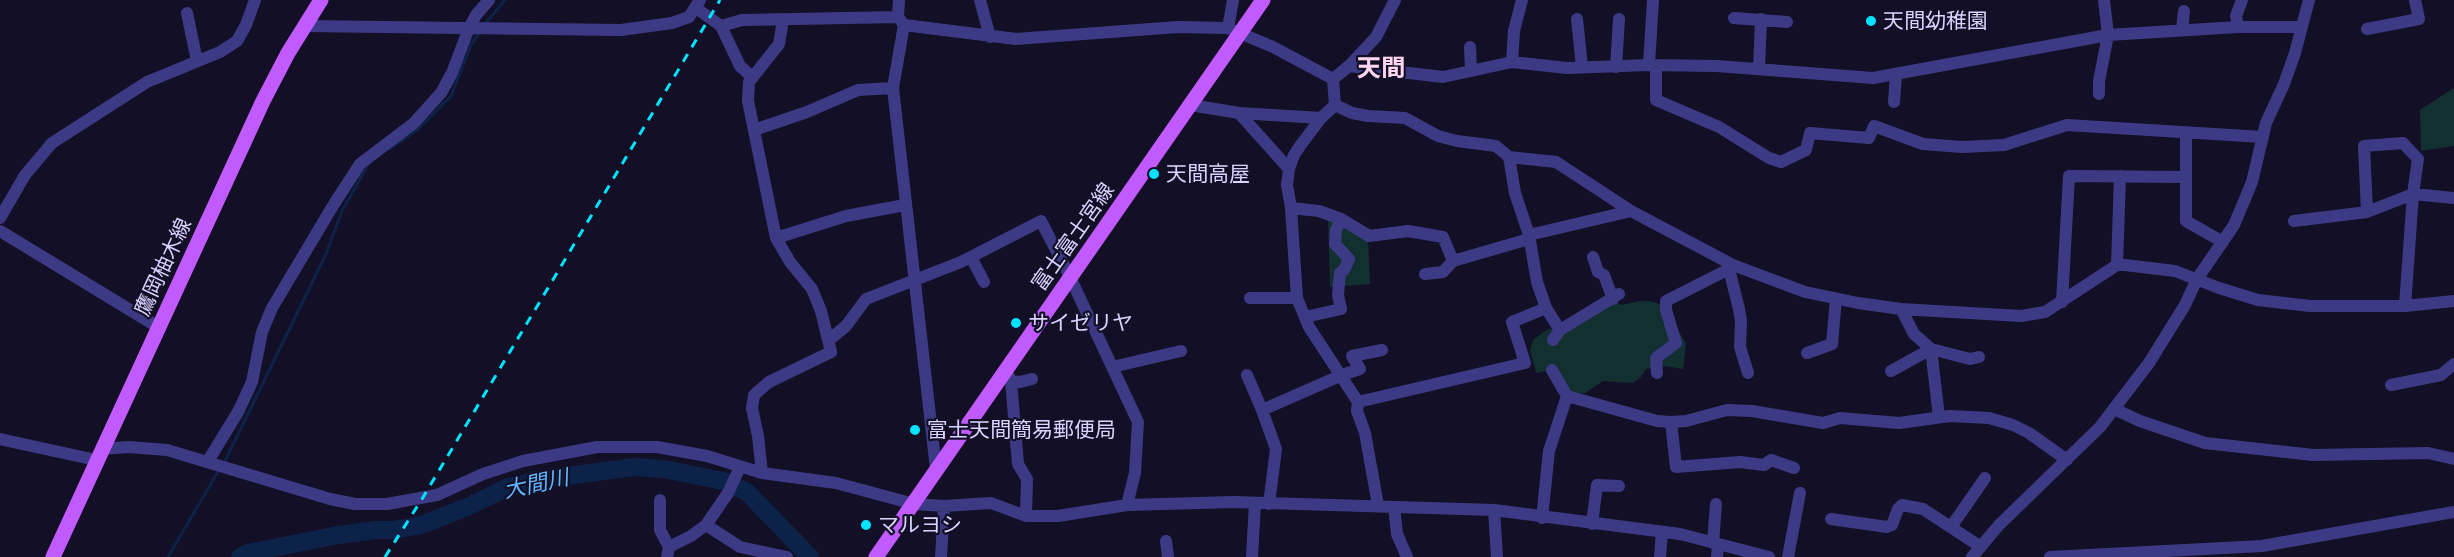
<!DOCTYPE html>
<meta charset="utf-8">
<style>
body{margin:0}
canvas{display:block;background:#130f26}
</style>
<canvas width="2454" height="557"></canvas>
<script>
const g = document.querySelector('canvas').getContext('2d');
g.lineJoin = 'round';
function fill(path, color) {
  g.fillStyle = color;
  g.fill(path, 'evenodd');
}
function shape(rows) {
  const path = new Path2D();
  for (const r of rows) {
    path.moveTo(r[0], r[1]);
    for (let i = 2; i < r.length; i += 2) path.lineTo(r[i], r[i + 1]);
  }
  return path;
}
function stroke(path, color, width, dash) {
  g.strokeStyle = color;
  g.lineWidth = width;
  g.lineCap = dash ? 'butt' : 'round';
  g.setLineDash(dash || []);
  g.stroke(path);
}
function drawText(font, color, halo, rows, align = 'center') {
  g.font = font + ' Commissioner,"Noto Sans JP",sans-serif';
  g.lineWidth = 4.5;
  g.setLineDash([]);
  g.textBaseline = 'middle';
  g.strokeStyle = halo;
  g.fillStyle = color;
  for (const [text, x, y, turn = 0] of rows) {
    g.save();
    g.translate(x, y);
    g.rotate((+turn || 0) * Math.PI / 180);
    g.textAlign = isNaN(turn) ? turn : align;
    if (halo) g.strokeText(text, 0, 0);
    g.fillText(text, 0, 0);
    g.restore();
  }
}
const green = shape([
 [2452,89,2454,89,2454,146,2421,151,2420,110],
 [1328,218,1368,238,1370,284,1330,287],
 [1613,299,1621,305,1640,301,1650,301,1662,305,1686,343,1683,369,1665,366,1646,369,1641,377,1633,383,1603,381,1585,393,1571,394,1552,370,1536,373,1530,351,1533,340,1548,329,1567,329]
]);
const stream = shape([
 [485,24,505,0],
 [389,149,416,131,451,96,472,43,480,32],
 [223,465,326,254,342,211,369,163],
 [168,557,219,470]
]);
const river = shape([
 [240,557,248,553,338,535,376,530,393,530,421,525,467,507,506,488,537,480,634,467,664,469,723,481,747,492,810,557]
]);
const minor = shape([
 [980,0,990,37],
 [696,8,721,26,742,20,898,17,904,25,1016,39,1178,27,1228,28,1273,47,1333,79],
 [187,13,197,61],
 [898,17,899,0],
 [1734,18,1787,22],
 [1577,19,1582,67],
 [904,25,893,88,936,469],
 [305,26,621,30,672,23,689,17,700,0],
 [721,26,740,66,752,77],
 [2238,27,2236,16,2242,0],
 [1228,28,1233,0],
 [2367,29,2419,19,2415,0],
 [2182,30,2184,11],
 [1470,47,1471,71],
 [1512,62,1514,31,1522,0],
 [1649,65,1653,0],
 [1349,66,1376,37,1395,0],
 [1616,67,1619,19],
 [1656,67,1656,100,1719,127,1769,158,1781,162,1806,150,1810,133,1869,138,1874,126,1923,144,1962,147,2004,145,2067,125,2263,137],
 [1759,69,1761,19],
 [1333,79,1349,66,1443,77,1512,62,1567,68,1649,65,1717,66,1873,78,2108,35,2238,27,2302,27],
 [1333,79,1335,105,1321,118,1300,146,1294,155,1289,169,1287,185,1291,208,1297,298,1309,327,1358,402,1357,411,1365,433,1378,505],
 [2099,94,2099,81,2108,35,2104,0],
 [1894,102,1896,75],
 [1190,105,1239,113,1289,169],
 [1335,105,1352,113,1368,116,1405,118,1438,136,1457,141,1496,146,1509,157,1556,162,1631,211,1733,265,1805,292,1858,303,1901,309,2021,316,2045,312,2117,265,2125,265,2175,271,2219,288,2258,300,2310,306,2405,306,2454,301],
 [1239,113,1321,118],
 [754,130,807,112,858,90,893,88],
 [2186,132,2186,221,2223,242],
 [1509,157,1515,193,1529,235,1537,282,1546,308,1560,330,1553,340],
 [1291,208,1319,211,1341,219,1369,236,1408,231,1443,237,1453,261],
 [2367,212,2364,146,2403,143,2418,159,2413,194,2405,306],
 [0,218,25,175,52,143,147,82,220,52,237,41,246,25,255,0],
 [2294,221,2367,212,2413,194,2454,198],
 [0,231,158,327],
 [1529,235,1631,211],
 [776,238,846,216,905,205],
 [971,257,984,282],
 [1593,257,1598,272,1604,275,1613,299],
 [2117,265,2120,176],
 [1729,269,1739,309,1741,321,1740,347,1748,373],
 [1425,274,1443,272,1453,261,1529,239],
 [1250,298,1297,298],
 [2062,302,2069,176,2185,177],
 [1901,309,1914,334,1931,349,1970,359,1979,357],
 [1305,317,1341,309,1338,295,1340,273,1344,270,1349,259,1335,244,1336,230,1341,219],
 [1560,330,1619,294],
 [829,340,846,326,866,299,961,262,1041,221,1070,277,1138,422,1135,473,1127,505],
 [1807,353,1832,344,1836,299],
 [1112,367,1181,351],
 [1006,370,1011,381,1018,464,1027,479,1026,516],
 [1891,371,1931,349,1939,417],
 [1657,373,1656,358,1676,343,1666,310,1666,301,1729,269,1733,265],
 [1247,375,1262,410,1342,375,1360,369,1352,356,1382,350],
 [1011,381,1020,382,1032,379],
 [2391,385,2441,375,2454,364],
 [1567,396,1657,421,1671,422,1686,421,1727,410,1752,411,1823,423,1840,418,1899,423,1950,416,1989,418,2013,425,2029,433,2067,460],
 [1358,402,1525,363,1512,322,1546,308],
 [2114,409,2140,421,2205,443,2313,455,2428,453,2454,459],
 [1262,410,1276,449,1269,504],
 [1671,422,1676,467,1740,462,1764,465,1771,460,1794,468],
 [0,439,96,460],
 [101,449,129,447,167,450,330,499,355,504,387,504,437,495,483,474,523,461,597,447,657,447,707,456,762,473,836,483,914,504,944,506,991,503,1026,516,1058,516,1127,505,1234,502,1494,510,1680,534,1769,557],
 [208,461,238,412,252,382,262,332,272,308,334,204,360,164,414,123,441,93,452,73,469,28,476,15,489,0],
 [762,473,758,436,752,408,754,395,769,382,831,352,821,311,812,289,790,262,776,238,748,101,749,82,779,44,783,20],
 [660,500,660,530,669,547],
 [1394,507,1397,534,1407,557],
 [1494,510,1497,557],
 [1542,518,1549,451,1567,396,1552,370],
 [1831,519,1887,527,1892,525,1898,509,1902,505,1923,509,1981,547],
 [1592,524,1597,485,1619,486],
 [706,525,740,547,787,557],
 [1951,527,1985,478],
 [1166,541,1168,557],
 [1713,543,1716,504],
 [667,557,669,547,691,536,706,525,728,493,740,467],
 [941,557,944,506],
 [1252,557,1255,503],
 [1660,557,1662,532],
 [1717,557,1718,544],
 [1788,557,1800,493],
 [1972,557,1999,525,2100,427,2149,363,2185,305,2197,279,2234,225,2252,182,2266,123,2284,84,2295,53,2309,0],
 [2050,557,2262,546,2454,512]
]);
const major = shape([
 [53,557,263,101,288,53,321,0],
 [876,557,1263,0]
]);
const rail = shape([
 [385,557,422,499,720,0]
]);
const markers = [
 [1871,21,6,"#00e5ff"],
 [1154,174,6,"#00e5ff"],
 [1016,323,6,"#00e5ff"],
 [915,430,6,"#00e5ff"],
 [866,525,6,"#00e5ff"]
];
const poiNames = [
 ["天間幼稚園",1883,21],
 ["天間高屋",1166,174],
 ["サイゼリヤ",1028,323],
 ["富士天間簡易郵便局",927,430],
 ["マルヨシ",878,525]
];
const streetNames = [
 ["富士富士宮線",1073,237,-55],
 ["鷹岡柚木線",163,267,-65]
];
const waterNames = [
 ["大間川",536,484,-12]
];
const quarterNames = [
 ["天間",1381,68]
];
fill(green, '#12302f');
stroke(stream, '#0c2248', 3);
stroke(river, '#0c2248', 18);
stroke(minor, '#3d3a85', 12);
stroke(major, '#c25bff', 15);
stroke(rail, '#00e5ff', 3, [9, 8]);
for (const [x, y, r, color] of markers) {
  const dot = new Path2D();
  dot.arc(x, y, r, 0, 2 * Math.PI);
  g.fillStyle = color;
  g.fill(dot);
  stroke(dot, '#130f26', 2);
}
drawText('21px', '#d9d4ff', '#130f26', poiNames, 'left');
drawText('21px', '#d9d4ff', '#130f26', streetNames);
drawText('italic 22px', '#62b6ff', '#130f26', waterNames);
drawText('bold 24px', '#ffd6f0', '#130f26', quarterNames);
</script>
